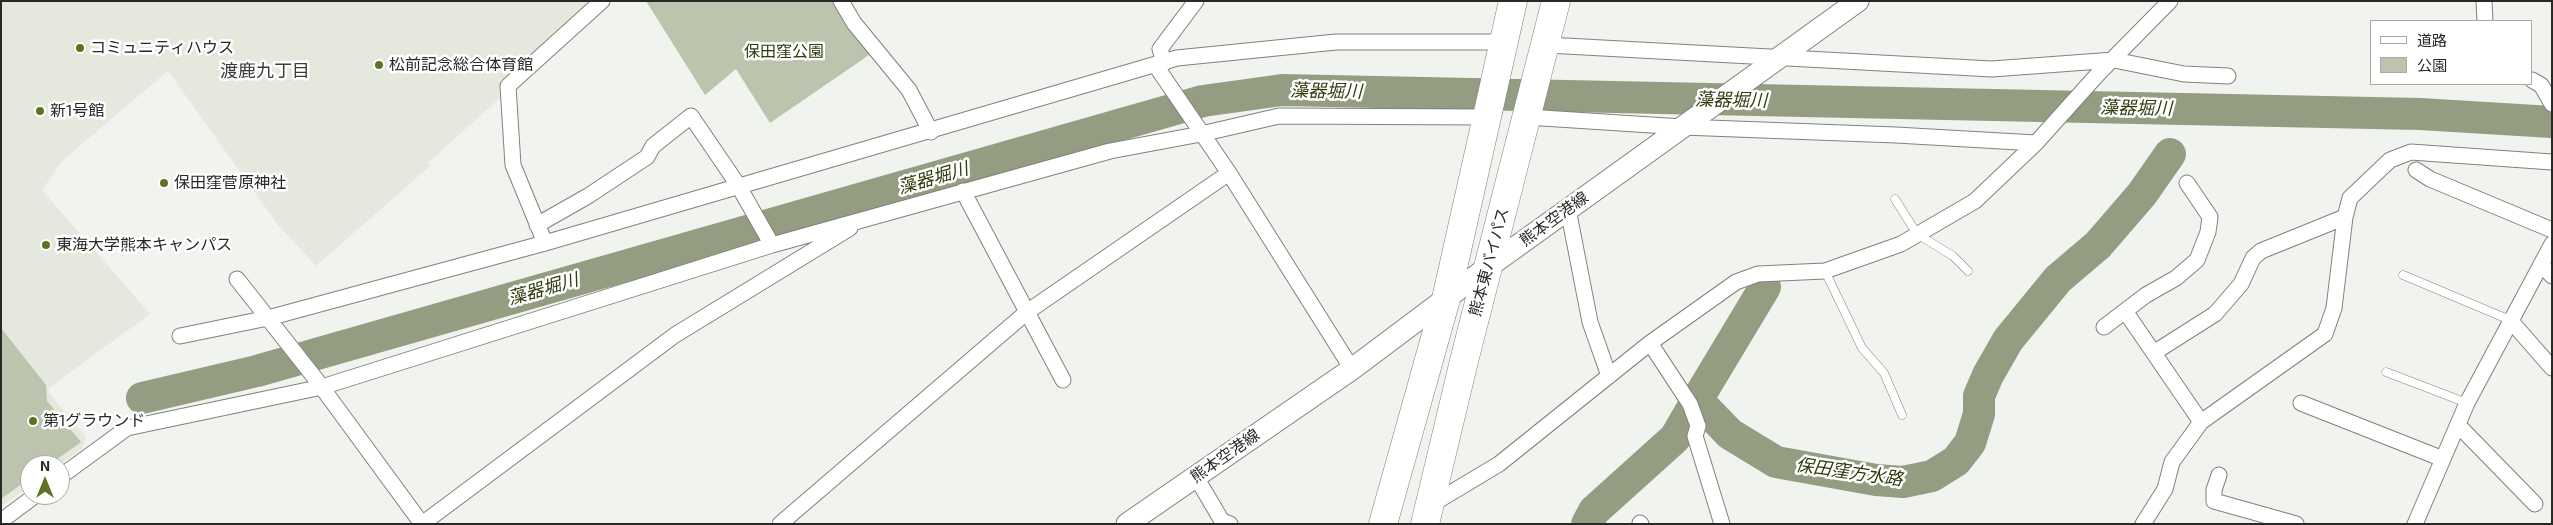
<!DOCTYPE html>
<meta charset="utf-8">
<style>
body{margin:0}
#map{position:relative;width:2553px;height:525px;overflow:hidden;background:#f1f3ee;font-family:"Exo 2","Noto Sans JP",sans-serif}
canvas{display:block}
.frame{position:absolute;inset:0;border:2px solid #282927;pointer-events:none}
.legend{position:absolute;left:2370px;top:20px;width:162px;height:65px;box-sizing:border-box;background:#fff;border:1px solid #a9a9a9;margin:0;padding:6px 9px;list-style:none;font-size:15px;color:#282927}
.legend li{display:flex;align-items:center;gap:10px;height:25px}
.legend b{width:25px;border:1px solid #a9a9a9}
.north{position:absolute;left:20px;top:455px;width:50px;height:50px;box-sizing:border-box;background:#fff;border:1px solid #a9a9a9;border-radius:50%;rotate:0deg;font-size:14px;font-weight:700;line-height:20px;text-align:center;color:#282927}
.north::after{content:'';display:block;margin:auto;width:18px;height:22px;background:#5e7221;clip-path:polygon(50% 0,100% 100%,50% 72%,0 100%)}
</style>
<div id="map">
<canvas width="2553" height="525"></canvas>
<div class="frame"></div>
<ul class="legend">
<li><b style="height:6px;background:#fff"></b>道路</li>
<li><b style="height:14px;background:#bdc4ad"></b>公園</li>
</ul>
<div class="north">N</div>
</div>
<script>
const g = document.querySelector('canvas').getContext('2d');
g.lineJoin = 'round';
function fill(path, color) {
  g.fillStyle = color;
  g.fill(path, 'evenodd');
}
function shape(rows) {
  const path = new Path2D();
  for (const r of rows) {
    path.moveTo(r[0], r[1]);
    for (let i = 2; i < r.length; i += 2) path.lineTo(r[i], r[i + 1]);
  }
  return path;
}
function stroke(path, color, width, dash) {
  g.strokeStyle = color;
  g.lineWidth = width;
  g.lineCap = dash ? 'butt' : 'round';
  g.setLineDash(dash || []);
  g.stroke(path);
}
function drawText(font, color, halo, rows, align = 'center') {
  g.font = font + ' "Exo 2","Noto Sans JP",sans-serif';
  g.lineWidth = 5;
  g.setLineDash([]);
  g.textBaseline = 'middle';
  g.strokeStyle = halo;
  g.fillStyle = color;
  for (const [text, x, y, turn = 0] of rows) {
    g.save();
    g.translate(x, y);
    g.rotate((+turn || 0) * Math.PI / 180);
    g.textAlign = isNaN(turn) ? turn : align;
    if (halo) g.strokeText(text, 0, 0);
    g.fillText(text, 0, 0);
    g.restore();
  }
}
const built = shape([
 [1,1,592,1,501,81,501,97,428,163,430,166,316,266,278,225,168,71,63,160,42,190,150,314,49,388,49,393,86,437,81,450,59,465,30,465,30,486,1,507]
]);
const green = shape([
 [646,1,835,1,872,53,770,123,736,69,705,95],
 [1,328,46,385,47,401,81,442,49,465,30,465,30,478,1,499]
]);
const river = shape([
 [142,398,257,371,1203,101,1282,90,2420,114,2552,122],
 [1697,400,1765,287],
 [1587,524,1594,511,1675,438,1697,400,1730,434,1776,462,1876,480,1903,482,1932,476,1956,461,1970,443,1979,414,1979,396,1988,375,2008,340,2058,279,2098,245,2142,194,2170,154]
]);
const lane = shape([
 [1895,199,1917,234,1953,256,1968,271],
 [1825,271,1862,348,1884,373,1902,415],
 [2403,275,2510,320],
 [2386,372,2467,403]
]);
const street = shape([
 [841,1,854,23,909,90,931,132],
 [2484,1,2485,21],
 [1547,45,1992,69,2114,60,2184,74,2228,76],
 [1164,63,1160,49,1196,1],
 [1156,66,1229,173,1352,369],
 [2532,80,2541,85,2552,104],
 [1527,117,1682,127,1896,135,2036,143],
 [2416,170,2430,179,2552,230],
 [963,191,1063,380],
 [1568,209,1590,322,1609,376],
 [537,225,588,196,647,157,653,146,691,116,738,185,772,245],
 [545,243,1177,58,1336,42,1504,42],
 [2541,264,2552,276],
 [237,279,315,378,422,524],
 [2125,311,2201,422],
 [2510,320,2552,368],
 [2104,327,2146,295,2176,278,2197,260,2208,232,2210,217,2187,183],
 [180,336,268,318,545,243,513,165,508,86,602,1],
 [1650,343,1690,404,1698,426,1695,436,1722,524],
 [2155,352,2215,314,2241,284,2253,258,2261,251,2345,217],
 [2301,403,2443,459],
 [2458,425,2535,504],
 [2219,475,2214,490,2214,501,2296,524],
 [60,477,127,428,322,387,772,245,1110,151,1201,134,1279,116,1486,117],
 [1196,477,1222,521,1230,524],
 [1429,506,1499,464,1650,343,1736,282,1758,274,1825,271,1901,244,1975,201,2036,143,2098,74,2170,1],
 [1,521,36,495],
 [1640,523,1641,524],
 [422,524,675,335,850,228],
 [780,524,1027,312,1229,173],
 [2143,524,2165,489,2172,462,2201,422,2325,334,2334,308,2345,217,2350,198,2390,160,2411,152,2552,162],
 [2415,524,2467,403,2552,244]
]);
const secondary = shape([
 [1127,524,1352,369,1488,267,1858,1]
]);
const highway = shape([
 [1383,524,1446,299,1513,1],
 [1425,524,1464,361,1556,1]
]);
const markers = [
 [80,48,5,"#5e7221"],
 [379,65,5,"#5e7221"],
 [40,111,5,"#5e7221"],
 [164,183,5,"#5e7221"],
 [46,245,5,"#5e7221"],
 [33,421,5,"#5e7221"]
];
const poiNames = [
 ["コミュニティハウス",90,48],
 ["松前記念総合体育館",389,65],
 ["新1号館",50,111],
 ["保田窪菅原神社",174,183],
 ["東海大学熊本キャンパス",56,245],
 ["第1グラウンド",43,421]
];
const parkNames = [
 ["保田窪公園",784,52]
];
const streetNames = [
 ["熊本空港線",1554,219,-36],
 ["熊本東バイパス",1489,262,-75],
 ["熊本空港線",1225,456,-35]
];
const neighbourhoodNames = [
 ["渡鹿九丁目",265,71]
];
const waterNames = [
 ["藻器堀川",1326,91,1],
 ["藻器堀川",1731,100,1],
 ["藻器堀川",2136,108,1],
 ["藻器堀川",933,178,-16],
 ["藻器堀川",543,289,-16],
 ["保田窪方水路",1849,472,8]
];
fill(built, '#e5e9dd');
fill(green, '#bdc4ad');
stroke(river, '#949d82', 32);
stroke(lane, '#81827e', 9);
stroke(street, '#81827e', 17);
stroke(secondary, '#81827e', 23);
stroke(highway, '#81827e', 29);
stroke(lane, '#fff', 8);
stroke(street, '#fff', 15);
stroke(secondary, '#fff', 21);
stroke(highway, '#fff', 28);
for (const [x, y, r, color] of markers) {
  const dot = new Path2D();
  dot.arc(x, y, r, 0, 2 * Math.PI);
  g.fillStyle = color;
  g.fill(dot);
  stroke(dot, '#fff', 2);
}
drawText('16px', '#282927', '#fff', poiNames, 'left');
drawText('16px', '#2e3a0a', '#fff', parkNames);
drawText('16px', '#282927', '#fff', streetNames);
drawText('18px', '#3c3d39', '#fff', neighbourhoodNames);
drawText('italic 18px', '#303c0d', '#fff', waterNames);
</script>
